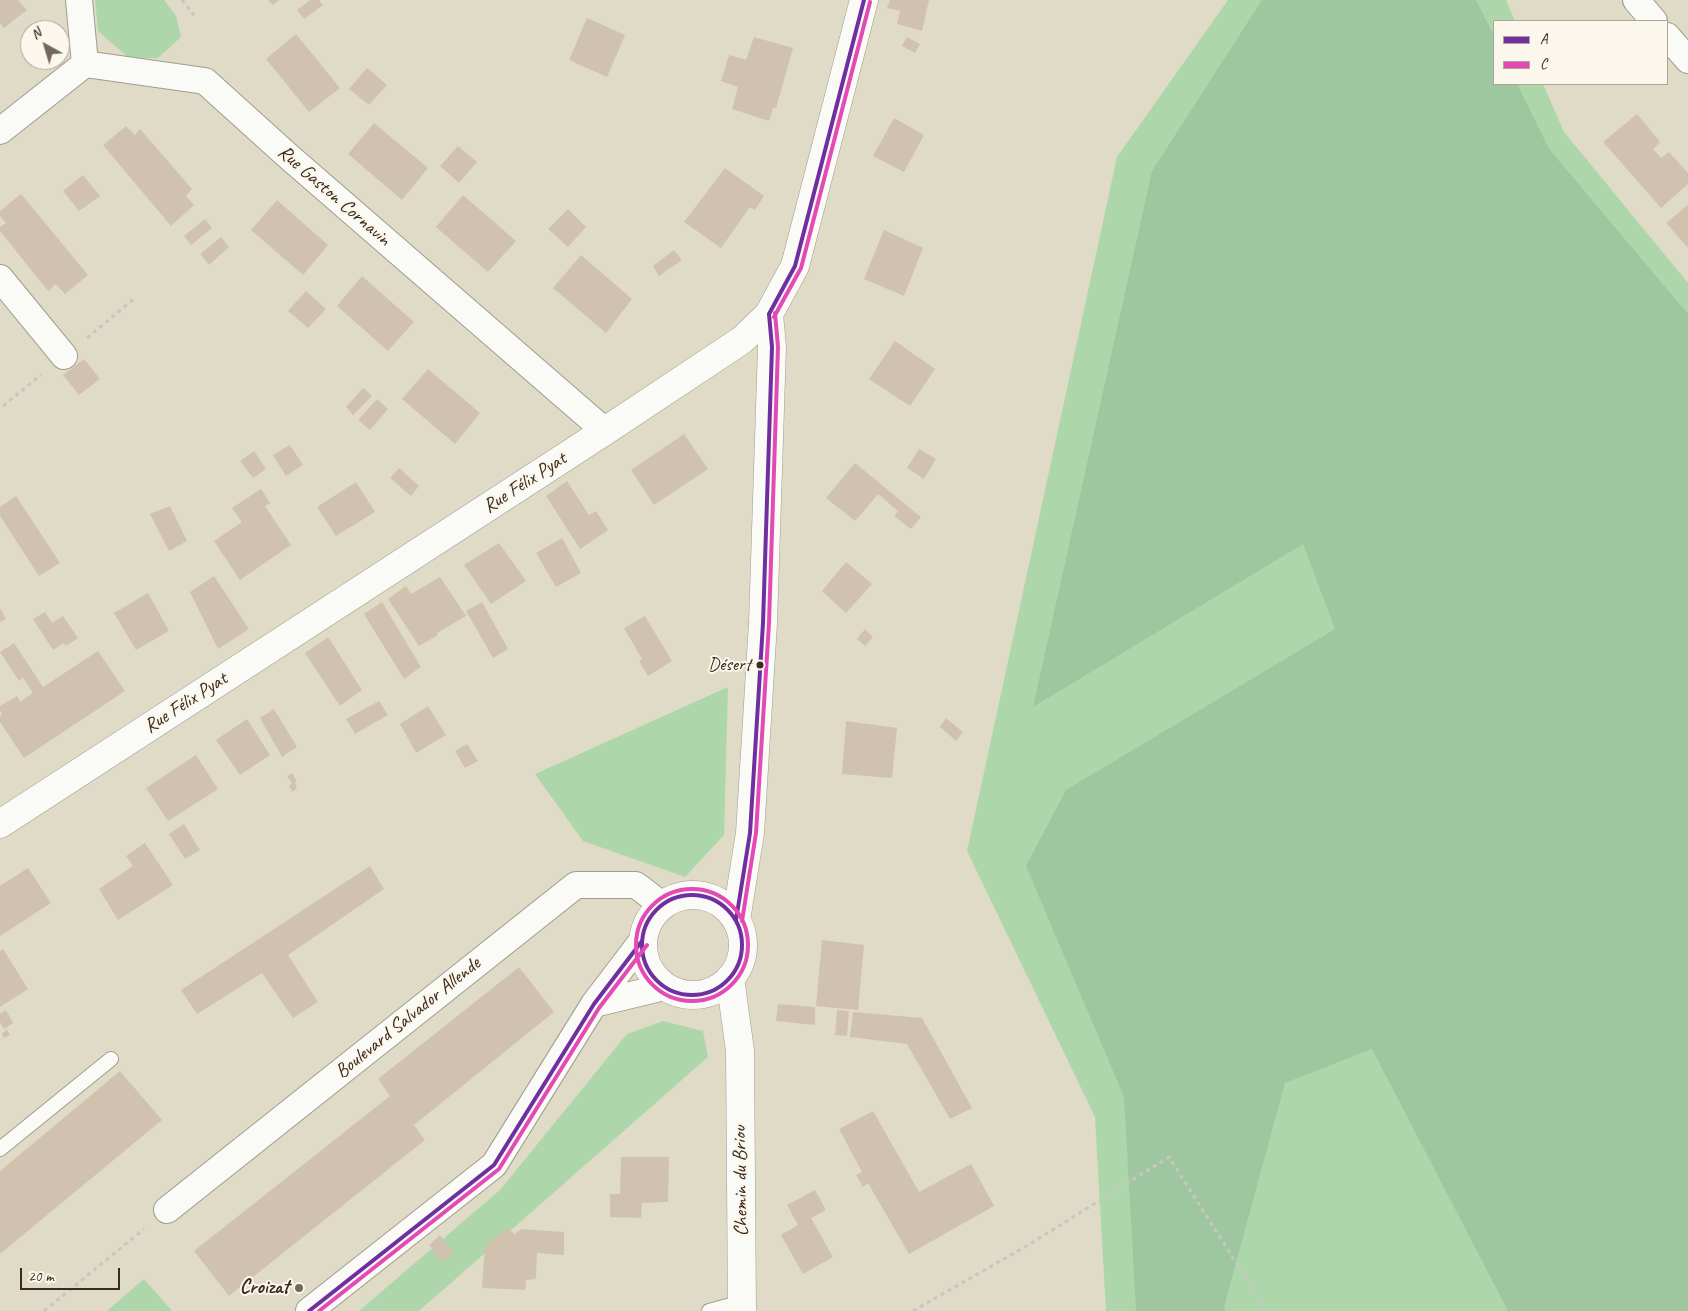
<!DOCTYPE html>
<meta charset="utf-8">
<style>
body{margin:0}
#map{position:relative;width:1688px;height:1311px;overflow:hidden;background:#dfdbc7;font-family:Caveat,sans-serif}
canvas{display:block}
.legend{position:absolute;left:1493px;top:20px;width:175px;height:65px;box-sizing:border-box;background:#fbf7ec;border:1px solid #aea59a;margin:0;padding:6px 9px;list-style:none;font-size:15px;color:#3b2a1e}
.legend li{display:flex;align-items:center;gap:10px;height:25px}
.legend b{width:25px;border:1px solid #aea59a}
.north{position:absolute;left:20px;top:20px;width:50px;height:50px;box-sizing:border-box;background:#fbf7ec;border:1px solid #aea59a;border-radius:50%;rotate:321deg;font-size:14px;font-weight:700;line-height:20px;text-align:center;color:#3b2a1e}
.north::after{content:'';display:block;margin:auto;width:18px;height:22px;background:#746859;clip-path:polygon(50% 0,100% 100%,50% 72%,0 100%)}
.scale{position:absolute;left:20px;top:1268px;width:100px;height:22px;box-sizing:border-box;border:2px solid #3b2a1e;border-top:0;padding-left:6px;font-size:15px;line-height:18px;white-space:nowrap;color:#3b2a1e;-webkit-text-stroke:4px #fbf7ec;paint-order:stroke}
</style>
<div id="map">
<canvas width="1688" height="1311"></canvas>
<ul class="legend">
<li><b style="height:6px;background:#6f2fa0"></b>A</li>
<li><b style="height:6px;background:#e44ab5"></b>C</li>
</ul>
<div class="north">N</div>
<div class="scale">20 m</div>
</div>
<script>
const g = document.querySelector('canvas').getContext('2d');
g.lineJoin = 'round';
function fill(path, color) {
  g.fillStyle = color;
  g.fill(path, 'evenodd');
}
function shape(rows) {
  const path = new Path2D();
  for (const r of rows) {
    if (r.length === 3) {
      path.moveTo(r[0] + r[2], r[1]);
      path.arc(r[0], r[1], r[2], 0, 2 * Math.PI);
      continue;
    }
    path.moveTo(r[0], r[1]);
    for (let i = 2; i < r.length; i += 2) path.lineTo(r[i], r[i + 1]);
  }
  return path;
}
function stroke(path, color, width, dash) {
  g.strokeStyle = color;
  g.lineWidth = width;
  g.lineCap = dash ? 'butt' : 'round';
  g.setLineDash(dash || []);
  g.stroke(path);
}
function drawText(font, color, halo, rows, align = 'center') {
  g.font = font + ' Caveat,sans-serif';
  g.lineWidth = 4;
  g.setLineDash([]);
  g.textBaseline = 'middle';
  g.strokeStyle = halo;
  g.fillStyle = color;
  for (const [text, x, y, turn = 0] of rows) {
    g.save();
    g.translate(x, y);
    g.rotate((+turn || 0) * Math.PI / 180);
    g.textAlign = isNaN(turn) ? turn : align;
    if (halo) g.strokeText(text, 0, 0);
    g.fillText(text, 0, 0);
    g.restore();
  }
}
const green = shape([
 [95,0,164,0,176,16,181,37,158,58,129,58,98,31],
 [1228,0,1506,0,1515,21,1494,21,1494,84,1543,84,1564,132,1688,283,1688,1311,1106,1311,1095,1117,967,851,1117,157],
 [728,687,724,835,685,877,583,841,535,774],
 [663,1021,703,1031,708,1057,419,1311,359,1311,500,1190,627,1034],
 [144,1279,172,1311,107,1311]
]);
const forest = shape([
 [1262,0,1476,0,1494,36,1494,84,1517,84,1549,149,1688,314,1688,1311,1508,1311,1372,1049,1285,1083,1224,1307,1225,1311,1136,1311,1124,1097,1026,866,1066,790,1335,629,1303,544,1033,707,1152,171]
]);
const building = shape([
 [0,0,18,0,27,10,4,28,0,23],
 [268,0,279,0,273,5],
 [310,0,319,0,323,5,304,19,297,10],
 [890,0,929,0,922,31,897,24,900,11,887,8],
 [587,18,625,35,607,77,569,60],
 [296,34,340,88,309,112,266,59],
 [754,37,793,48,776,108,773,108,769,121,732,109,738,87,721,81,729,55,746,60],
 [907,37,920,44,915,53,902,46],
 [367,68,387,85,369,105,349,89],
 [1637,114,1660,142,1653,149,1661,158,1669,152,1688,173,1688,184,1661,208,1603,142],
 [894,118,924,135,904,172,873,156],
 [374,123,428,168,402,200,348,154],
 [126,126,135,135,140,129,192,189,186,196,194,205,171,226,103,145],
 [458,146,477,162,459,183,440,166],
 [725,168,764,196,755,210,750,207,721,248,684,222],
 [83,175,100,196,79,211,63,191],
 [21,194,88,275,65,294,56,284,48,291,0,231,0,227,6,223,0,216,0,211],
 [463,195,516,241,488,272,436,227],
 [277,200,328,245,303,275,251,230],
 [1688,205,1688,248,1666,223],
 [568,209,586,227,568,247,548,229],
 [205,219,212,228,191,245,184,236],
 [884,230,923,248,904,296,864,279],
 [221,237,229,247,209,265,200,254],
 [674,250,682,260,659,276,653,266],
 [581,255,632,299,606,333,553,288],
 [362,276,414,322,388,351,337,306],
 [306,291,326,309,308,328,288,311],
 [895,341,935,369,910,406,869,379],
 [84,359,100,379,79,395,63,375],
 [428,369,480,413,455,444,402,399],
 [363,388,372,396,353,415,346,407],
 [377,399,388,409,370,430,358,420],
 [684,434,708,469,654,505,631,470],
 [290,445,303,465,286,476,273,455],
 [919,449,936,459,924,479,907,468],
 [254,451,266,469,253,478,240,461],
 [855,463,921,517,911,529,894,516,898,511,878,494,855,521,826,498],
 [399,468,419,486,411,496,390,478],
 [567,481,589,515,596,511,608,530,580,549,546,496],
 [356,482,375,512,336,536,317,507],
 [261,489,270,503,265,506,291,545,240,580,214,541,242,522,232,508],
 [16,496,60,563,39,576,0,516,0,507],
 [170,506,187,541,169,551,150,514],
 [562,538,581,573,556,587,536,553],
 [499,543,526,581,491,604,464,565],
 [846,562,872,584,846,613,822,591],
 [214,576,249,629,218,649,190,592],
 [440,577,466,616,437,633,438,635,419,646,388,599,406,586,411,594],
 [148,593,169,631,136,650,114,613],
 [382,602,421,667,404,679,364,614],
 [482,602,508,649,493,658,466,611],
 [0,608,6,619,0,622],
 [45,612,52,623,63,616,78,638,66,646,64,643,53,650,33,619],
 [645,616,672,661,648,676,639,661,642,659,624,628],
 [865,629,873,637,865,646,857,639],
 [328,637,362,690,340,706,305,653],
 [14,643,43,687,98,651,125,691,24,758,0,722,0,716,2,714,0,711,0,706,17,696,20,702,33,693,23,678,19,681,0,652],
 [379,701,388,715,355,734,346,719],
 [428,706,446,735,416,753,400,724],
 [274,709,297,747,282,757,260,718],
 [946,718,963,732,956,741,940,727],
 [247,719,270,755,240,775,216,740],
 [846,721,897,728,892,778,842,774],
 [467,744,478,761,465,768,455,751],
 [196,755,218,789,168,821,146,788],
 [292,773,297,782,295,783,297,787,293,792,289,786,292,783,287,776],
 [184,824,200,850,185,859,169,834],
 [145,843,173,885,118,920,99,889,133,866,126,856],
 [370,866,384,889,288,955,318,1002,293,1018,262,973,197,1014,181,990],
 [28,868,51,903,0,936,0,886],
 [822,940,864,945,858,1010,816,1006],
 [3,949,28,989,0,1007,0,951],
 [519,967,554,1012,414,1125,425,1140,229,1296,194,1251,390,1096,378,1079],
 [778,1004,815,1007,815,1025,776,1021],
 [6,1010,13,1023,4,1029,0,1022,0,1014],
 [837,1010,849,1011,847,1036,835,1035],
 [853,1012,922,1018,972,1108,950,1119,907,1044,850,1037],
 [7,1030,10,1035,4,1038,2,1033],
 [120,1071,162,1120,0,1254,0,1171],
 [873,1111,919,1192,971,1164,994,1206,909,1254,868,1183,863,1187,856,1175,862,1172,839,1129],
 [621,1157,669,1157,668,1202,642,1203,641,1218,610,1217,610,1194,620,1194],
 [815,1190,826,1210,811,1218,833,1257,803,1274,781,1235,798,1225,787,1205],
 [508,1227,514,1234,522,1229,564,1232,564,1255,537,1253,536,1279,526,1280,525,1290,482,1288,485,1246],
 [440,1235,454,1253,442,1262,429,1245]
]);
const path = shape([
 [182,0,194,15],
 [87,338,135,298],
 [3,406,41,375],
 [44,1311,144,1229],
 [913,1311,1030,1244,1169,1157,1267,1311]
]);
const service = shape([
 [0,1149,111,1059],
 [709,1311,742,1302]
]);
const minor = shape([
 [79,0,85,64,205,81,288,156,605,431],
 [1636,0,1654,21],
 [1667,36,1688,60],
 [0,131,85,64],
 [0,278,64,356],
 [594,1004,664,987],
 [167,1210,576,885,636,885,662,905],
 [309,1311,494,1165,594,1004,642,941]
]);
const tertiary = shape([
 [0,824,605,431,742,340,769,314,795,266,864,0],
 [693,945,50],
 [736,920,750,833,763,623,772,347,769,314],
 [730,978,740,1051,742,1311]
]);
const bus1 = shape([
 [769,314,795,266,864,0],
 [692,945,50],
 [736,920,750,833,763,623,772,347,769,314],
 [309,1311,494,1165,594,1004,642,941]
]);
const bus2 = shape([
 [774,317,801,268,870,2],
 [692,945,56],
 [742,921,756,833,769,623,778,347,775,313],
 [319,1311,499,1169,599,1008,647,945]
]);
const markers = [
 [760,665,4.5,"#3b2a1e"],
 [299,1288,5,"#746859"]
];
const busNames = [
 ["Désert",751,665]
];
const streetNames = [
 ["Rue Gaston Cornavin",334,196,41],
 ["Rue Félix Pyat",525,483,-33],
 ["Rue Félix Pyat",186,703,-33],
 ["Boulevard Salvador Allende",408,1018,-39],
 ["Chemin du Briou",741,1181,-91]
];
const poiNames = [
 ["Croizat",289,1288]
];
fill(green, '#add7ab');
fill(forest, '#9fc79f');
fill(building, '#d1c2af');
stroke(service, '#a09c8f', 16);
stroke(minor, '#a09c8f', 28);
stroke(tertiary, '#a09c8f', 29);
stroke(path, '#c8c6c1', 3, [4, 4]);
stroke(service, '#fafaf7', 14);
stroke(minor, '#fafaf7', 26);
stroke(tertiary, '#fafaf7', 28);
stroke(bus1, '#6f2fa0', 4);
stroke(bus2, '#e44ab5', 4);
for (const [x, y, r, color] of markers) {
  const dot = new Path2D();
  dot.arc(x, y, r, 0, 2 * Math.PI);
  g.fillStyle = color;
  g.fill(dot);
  stroke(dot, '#fbf7ec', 2);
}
drawText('19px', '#3b2a1e', '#fbf7ec', busNames, 'right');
drawText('20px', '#3b2a1e', '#fbf7ec', streetNames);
drawText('bold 20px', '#3b2a1e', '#fbf7ec', poiNames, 'right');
</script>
